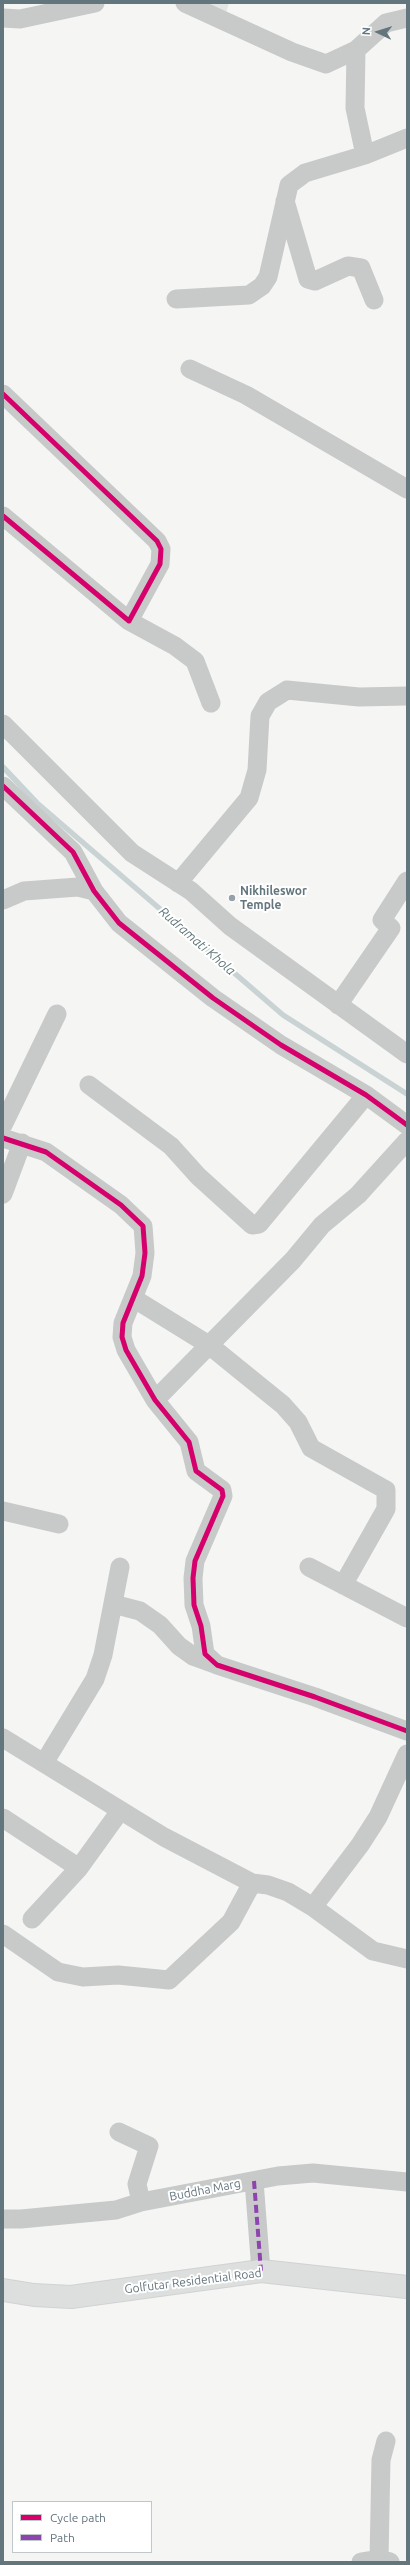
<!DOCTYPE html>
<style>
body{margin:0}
#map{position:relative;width:410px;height:2565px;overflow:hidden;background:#f5f5f4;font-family:Ubuntu,sans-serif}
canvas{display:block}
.frame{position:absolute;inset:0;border:4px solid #63757d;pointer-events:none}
.legend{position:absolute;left:12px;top:2501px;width:140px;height:52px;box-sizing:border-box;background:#fff;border:1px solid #c1c8cb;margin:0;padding:5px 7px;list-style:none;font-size:12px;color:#63757d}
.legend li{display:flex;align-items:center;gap:8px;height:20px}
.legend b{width:20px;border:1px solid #c1c8cb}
.north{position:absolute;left:358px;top:12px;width:40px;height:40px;-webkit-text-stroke:3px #fff;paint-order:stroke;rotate:274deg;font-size:11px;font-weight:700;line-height:16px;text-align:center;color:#63757d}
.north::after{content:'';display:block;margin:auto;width:14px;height:18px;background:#63757d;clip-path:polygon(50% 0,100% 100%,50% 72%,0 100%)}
</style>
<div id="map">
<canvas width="410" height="2565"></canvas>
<div class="frame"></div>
<ul class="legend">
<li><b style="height:5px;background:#d6006c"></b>Cycle path</li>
<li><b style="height:5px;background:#8e44ad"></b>Path</li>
</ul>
<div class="north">N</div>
</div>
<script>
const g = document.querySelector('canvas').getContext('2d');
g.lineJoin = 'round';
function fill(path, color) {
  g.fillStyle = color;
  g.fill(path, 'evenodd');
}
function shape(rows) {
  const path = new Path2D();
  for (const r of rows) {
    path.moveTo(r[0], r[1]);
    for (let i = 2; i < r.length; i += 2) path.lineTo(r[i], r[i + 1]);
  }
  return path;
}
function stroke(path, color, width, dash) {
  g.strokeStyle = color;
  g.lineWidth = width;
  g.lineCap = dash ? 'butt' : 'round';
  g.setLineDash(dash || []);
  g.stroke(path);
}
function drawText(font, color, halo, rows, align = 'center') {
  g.font = font + ' Ubuntu,sans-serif';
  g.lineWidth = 4;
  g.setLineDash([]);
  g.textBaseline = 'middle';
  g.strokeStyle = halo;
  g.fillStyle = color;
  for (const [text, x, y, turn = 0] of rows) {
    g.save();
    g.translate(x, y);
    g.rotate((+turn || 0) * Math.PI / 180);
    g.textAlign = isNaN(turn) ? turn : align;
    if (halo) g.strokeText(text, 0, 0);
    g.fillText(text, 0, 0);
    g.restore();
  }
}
const built = shape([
 [196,3,229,3,225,16]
]);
const stream = shape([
 [3,767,37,803,283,1015,407,1094]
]);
const minor = shape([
 [185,3,292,52,326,64,356,50,386,23,407,18],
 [3,18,20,19,95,3],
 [356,50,355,108,365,155],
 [285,201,308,279,315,281,348,266,361,268,374,300],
 [176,299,249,295,262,286,268,277,289,185,305,173,365,155,407,138],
 [190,369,246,395,407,489],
 [3,394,157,541,161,549,160,564,129,621,3,516],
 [129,621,175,646,195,661,211,703],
 [3,724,132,853,191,891,230,926,407,1054],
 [3,786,73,852,94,891,119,923,213,998,281,1045,366,1095,407,1125],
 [178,883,249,798,257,770,260,716,268,702,287,690,359,697,407,696],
 [3,900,24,891,78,887,94,891],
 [338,1005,391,928,382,920,407,881],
 [89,1085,171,1146,198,1176,252,1225,259,1224,366,1095],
 [3,1125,57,1014],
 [3,1138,46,1152,121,1205,143,1226,145,1253,142,1276,123,1323,122,1337,126,1350,155,1400,189,1442,196,1471,222,1490,223,1496,195,1561,193,1578,194,1605,201,1626,205,1654,217,1665,315,1697,407,1731],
 [3,1194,22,1143],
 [133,1298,209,1345,283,1405,298,1422,311,1448,386,1490,386,1509,343,1585],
 [155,1400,293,1260,322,1225,358,1195,407,1141],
 [3,1511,59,1524],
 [309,1567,407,1618],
 [113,1604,140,1611,160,1625,179,1646,193,1656,215,1664],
 [3,1738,164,1837,252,1883,268,1885,288,1892,313,1907,373,1951,407,1959],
 [44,1763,95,1679,103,1655,120,1567],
 [3,1818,79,1868],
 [313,1907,360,1845,378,1817,407,1754],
 [32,1919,79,1868,120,1811],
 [3,1934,58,1972,83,1977,118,1975,169,1980,231,1922,252,1883],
 [119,2132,149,2146,137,2184,141,2202],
 [254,2181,261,2271],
 [3,2219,21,2219,116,2210,141,2202,278,2176,313,2173,407,2182],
 [379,2559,381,2460,386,2441],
 [361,2562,379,2559,390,2562]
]);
const major = shape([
 [3,2290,34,2295,71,2297,261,2271,407,2287]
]);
const quiet = shape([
 [254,2181,261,2271]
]);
const cycleway = shape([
 [3,394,157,541,161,549,160,564,129,621,3,516],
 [3,786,73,852,94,891,119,923,213,998,281,1045,366,1095,407,1125],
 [3,1138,46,1152,121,1205,143,1226,145,1253,142,1276,123,1323,122,1337,126,1350,155,1400,189,1442,196,1471,222,1490,223,1496,195,1561,193,1578,194,1605,201,1626,205,1654,217,1665,315,1697,407,1731]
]);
const markers = [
 [232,898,4,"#96a2a7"]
];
const poiNames = [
 ["Nikhileswor",240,891],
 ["Temple",240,905]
];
const streetNames = [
 ["Buddha Marg",205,2190,-11],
 ["Golfutar Residential Road",193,2281,-7]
];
const waterNames = [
 ["Rudramati Khola",197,941,41]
];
fill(built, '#e4e6e4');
stroke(stream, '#cad3d4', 5.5);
stroke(major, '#d1d2d2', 24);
stroke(minor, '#c8caca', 19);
stroke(major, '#dddede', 22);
stroke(quiet, '#8e44ad', 4, [8, 4]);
stroke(cycleway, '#d6006c', 5);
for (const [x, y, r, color] of markers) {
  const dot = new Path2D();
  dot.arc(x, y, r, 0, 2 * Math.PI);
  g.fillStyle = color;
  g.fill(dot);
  stroke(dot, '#fff', 1.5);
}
drawText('bold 12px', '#63757d', '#fff', poiNames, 'left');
drawText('12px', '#63757d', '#fff', streetNames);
drawText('italic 13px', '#5e7578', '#fff', waterNames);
</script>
